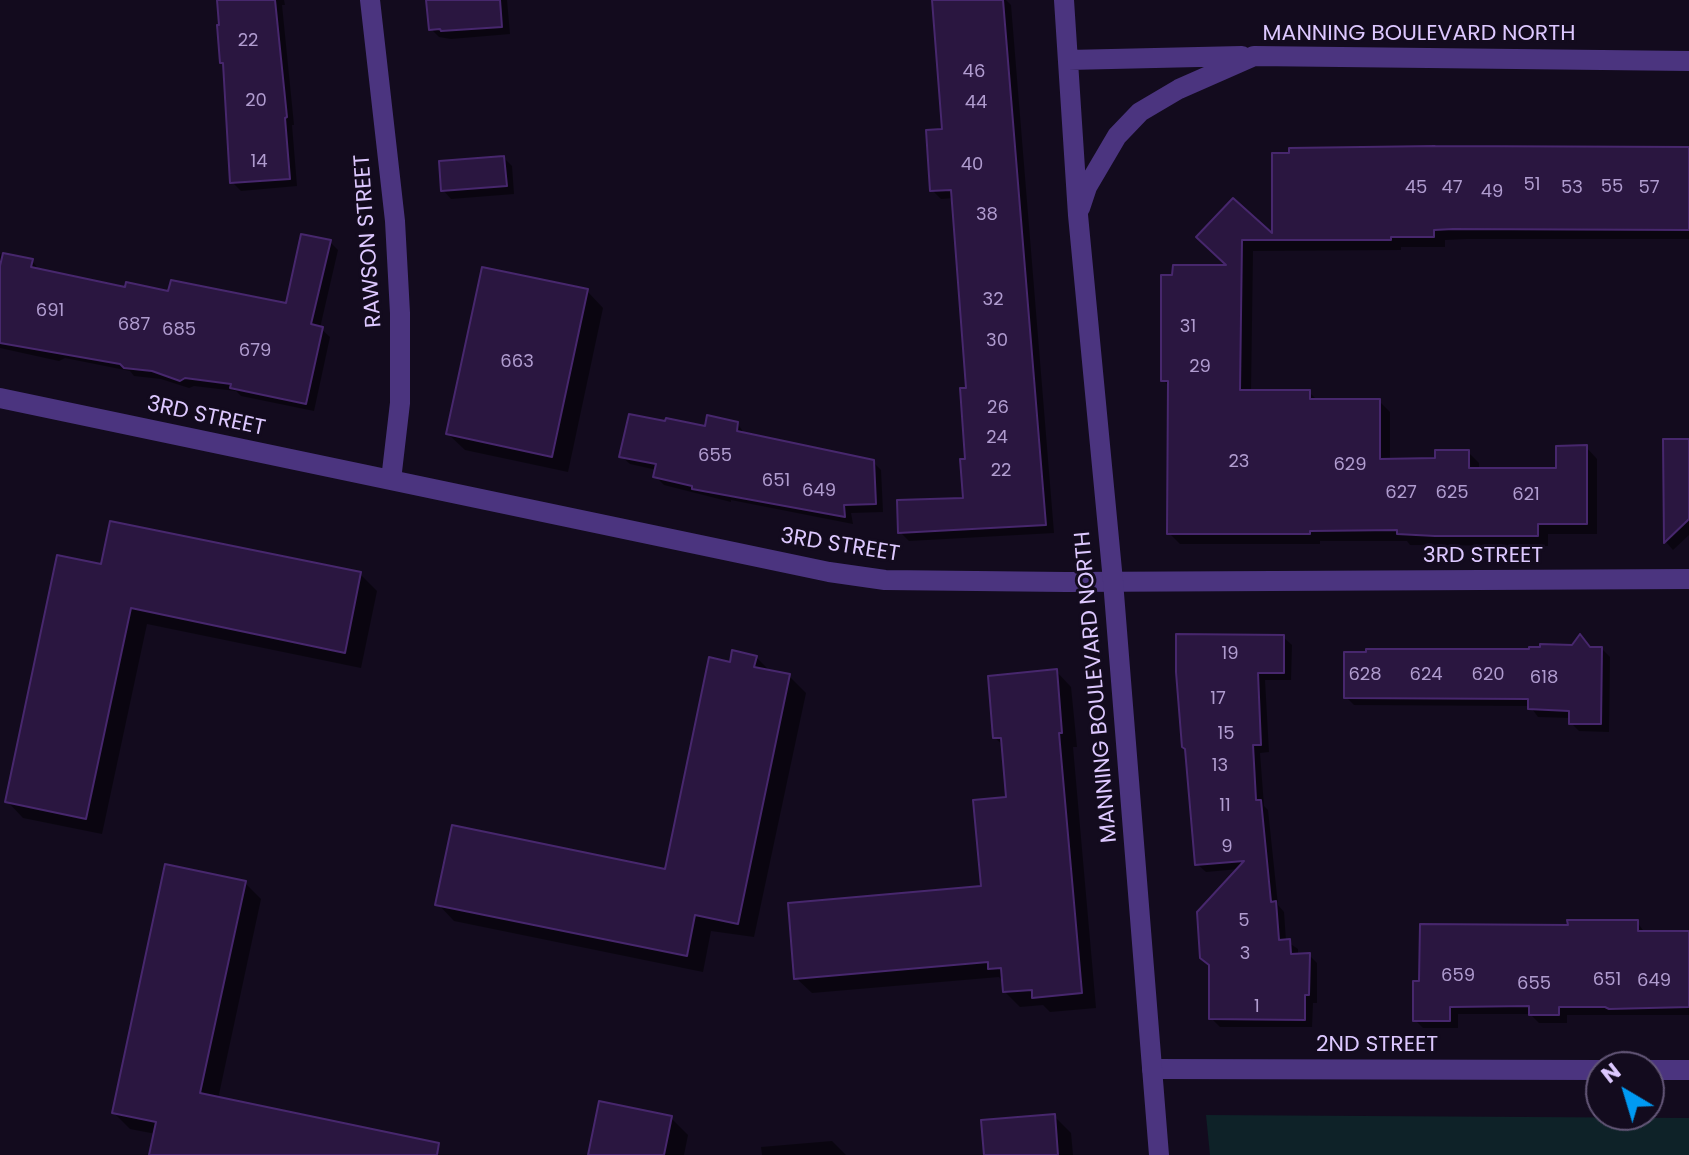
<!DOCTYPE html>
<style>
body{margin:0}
#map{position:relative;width:1689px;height:1155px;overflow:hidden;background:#130b1e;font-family:Poppins,sans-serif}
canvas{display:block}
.north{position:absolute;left:1585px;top:1051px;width:80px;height:80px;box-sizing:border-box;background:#130b1e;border:2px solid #645778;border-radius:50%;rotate:322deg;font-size:22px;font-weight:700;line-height:32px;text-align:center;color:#ddc8ff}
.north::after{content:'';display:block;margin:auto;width:28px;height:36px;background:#009af3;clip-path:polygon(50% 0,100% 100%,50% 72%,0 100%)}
</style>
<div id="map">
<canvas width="1689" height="1155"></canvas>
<div class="north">N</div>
</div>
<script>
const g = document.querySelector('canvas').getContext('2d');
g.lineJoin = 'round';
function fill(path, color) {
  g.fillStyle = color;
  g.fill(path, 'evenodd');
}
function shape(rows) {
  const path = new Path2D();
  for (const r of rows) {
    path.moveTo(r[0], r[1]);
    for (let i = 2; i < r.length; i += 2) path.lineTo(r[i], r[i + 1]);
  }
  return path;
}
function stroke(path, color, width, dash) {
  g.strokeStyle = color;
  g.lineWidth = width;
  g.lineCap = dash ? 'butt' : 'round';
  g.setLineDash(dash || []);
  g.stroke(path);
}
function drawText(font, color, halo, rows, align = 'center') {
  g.font = font + ' Poppins,sans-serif';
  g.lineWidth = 6;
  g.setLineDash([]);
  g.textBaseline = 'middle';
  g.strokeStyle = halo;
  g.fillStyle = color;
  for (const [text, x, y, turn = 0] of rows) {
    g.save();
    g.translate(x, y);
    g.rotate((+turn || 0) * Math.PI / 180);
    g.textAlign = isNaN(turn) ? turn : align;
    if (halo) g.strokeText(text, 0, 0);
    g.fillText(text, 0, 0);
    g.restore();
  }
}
const green = shape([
 [1206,1115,1689,1118,1689,1155,1210,1155]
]);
const shadow = shape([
 [219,0,284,0,285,5,282,5,294,125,292,125,297,186,241,191,232,182],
 [428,0,507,0,510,34,451,39,439,37,431,29],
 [931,0,1006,0,1011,5,1054,533,909,541,900,532,965,500,968,389,954,198,941,199,932,190,944,131,935,19,933,16],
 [1689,148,1689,239,1466,239,1445,240,1445,247,1401,247,1401,250,1253,251,1251,392,1309,392,1318,401,1379,401,1390,412,1390,461,1437,460,1468,452,1479,463,1479,470,1558,470,1586,447,1597,459,1597,534,1548,534,1548,546,1410,545,1407,541,1320,541,1320,544,1180,544,1169,533,1170,387,1163,380,1230,267,1199,237,1274,238],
 [504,158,512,166,514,194,451,199,443,190],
 [330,242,338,250,320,328,330,337,314,411,241,396,236,391,194,386,189,388,161,379,134,376,130,371,65,358,59,361,0,348,0,254,32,261,40,271,126,289,287,306],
 [587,291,603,308,568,472,465,450,448,434],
 [738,424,745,435,873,462,881,470,883,512,851,513,853,524,731,500,731,502,664,485,655,476,657,470,630,464,621,456,706,428],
 [1665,441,1689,441,1689,535,1673,550,1666,542],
 [102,566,360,574,377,591,361,668,147,624,102,834,23,818,7,801],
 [1283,637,1292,645,1291,680,1265,680,1269,752,1260,753,1264,806,1268,810,1278,905,1284,912,1286,941,1298,949,1298,956,1309,955,1317,963,1317,1003,1313,1003,1312,1027,1220,1027,1211,1018,1239,869,1206,872,1197,864,1178,672],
 [1602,649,1610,657,1609,732,1579,731,1571,723,1571,718,1538,717,1530,706,1354,705,1346,697],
 [756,657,771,672,789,676,806,693,754,937,711,931,703,972,454,921,438,904,666,871,731,664],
 [1056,671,1071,687,1077,747,1073,747,1096,1008,1050,1012,1043,1005,1020,1007,1005,992,1004,983,999,977,812,993,796,978,983,888,1008,799,1004,746,995,738],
 [245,883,261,899,218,1099,429,1155,151,1155,156,1134,130,1129,114,1113],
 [1637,922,1645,933,1689,933,1689,1015,1567,1015,1567,1023,1539,1023,1530,1014,1458,1014,1458,1028,1423,1028,1415,1020,1570,927],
 [1054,1116,1071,1133,1073,1155,986,1155],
 [671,1118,688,1135,684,1155,590,1155],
 [832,1141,846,1155,762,1155,761,1147]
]);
const building = shape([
 [217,0,275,0,287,117,285,118,290,179,230,183,223,63,220,63,217,25,219,25,217,0],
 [426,0,500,0,502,27,441,31,440,29,429,30,426,0],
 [932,0,1003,0,1046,525,898,533,897,500,963,498,960,459,965,459,960,388,966,388,951,190,930,191,926,130,942,129,932,0],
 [1435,146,1689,147,1689,230,1453,229,1434,230,1434,237,1391,237,1391,240,1242,240,1240,390,1310,390,1310,399,1380,399,1380,459,1435,458,1435,450,1469,450,1469,468,1556,468,1556,446,1587,445,1587,524,1538,524,1538,536,1435,536,1397,534,1397,530,1310,531,1310,534,1167,534,1168,381,1161,381,1161,275,1172,275,1173,265,1226,265,1196,237,1233,198,1272,233,1272,153,1289,153,1289,148,1435,146],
 [504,156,507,186,441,191,439,161,504,156],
 [301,234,331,240,311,324,323,327,306,404,230,388,231,384,185,378,180,381,152,371,124,368,120,364,0,343,0,266,3,253,33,259,31,267,125,287,126,282,168,291,171,280,286,303,301,234],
 [482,267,588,289,552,457,446,434,482,267],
 [629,414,665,421,666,418,705,426,707,415,738,422,737,431,874,460,876,504,844,505,845,517,692,489,692,486,653,477,656,464,619,457,629,414],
 [1663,439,1689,439,1689,519,1664,543,1663,439],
 [110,521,361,572,345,653,131,608,86,819,5,802,57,555,101,564,110,521],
 [1176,634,1284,635,1284,673,1258,673,1261,745,1253,745,1256,800,1261,800,1271,902,1276,901,1279,940,1290,939,1291,954,1310,953,1309,995,1305,995,1305,1020,1209,1019,1209,965,1200,958,1197,912,1244,861,1195,865,1185,749,1182,747,1176,672,1176,634],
 [1580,634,1590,647,1602,647,1601,724,1569,724,1569,711,1528,709,1528,699,1344,698,1344,652,1366,652,1366,649,1529,649,1529,647,1540,647,1540,644,1572,645,1580,634],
 [732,650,757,656,754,667,790,674,738,924,695,915,687,956,435,905,452,825,665,869,709,657,730,662,732,650],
 [1057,669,1062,733,1059,733,1082,993,1032,998,1032,990,1003,992,1001,968,988,969,988,962,794,979,788,903,981,886,973,800,1006,797,1001,738,993,738,988,676,1057,669],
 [165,864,246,881,200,1093,439,1143,437,1155,149,1155,156,1122,112,1113,165,864],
 [1567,920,1638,920,1638,931,1689,931,1689,1007,1609,1009,1605,1007,1559,1007,1559,1015,1529,1015,1529,1006,1450,1007,1450,1021,1413,1021,1413,981,1419,981,1420,924,1568,925,1567,920],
 [599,1101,672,1116,664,1155,588,1155,599,1101],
 [1055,1114,1058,1155,984,1155,981,1120,1055,1114]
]);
const minor = shape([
 [370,0,395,221,400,313,400,403,391,480],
 [0,398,829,572,885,580,1066,582,1689,579],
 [1152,1069,1601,1070],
 [1649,1070,1689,1070]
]);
const tertiary = shape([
 [1064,0,1078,215,1113,581,1159,1155],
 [1068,60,1242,56],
 [1080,208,1087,187,1117,136,1140,112,1179,89,1254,56,1689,61]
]);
const numberNames = [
 ["22",248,41],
 ["46",974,72],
 ["20",256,101],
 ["44",976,103],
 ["14",259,162],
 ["40",972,165],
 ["51",1532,185],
 ["55",1612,187],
 ["45",1416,188],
 ["47",1452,188],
 ["53",1572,188],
 ["57",1649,188],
 ["49",1492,192],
 ["38",987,215],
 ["32",993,300],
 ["691",50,311],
 ["687",134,325],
 ["31",1188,327],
 ["685",179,330],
 ["30",997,341],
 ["679",255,351],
 ["663",517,362],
 ["29",1200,367],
 ["26",998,408],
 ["24",997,438],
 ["655",715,456],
 ["23",1239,462],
 ["629",1350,465],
 ["22",1001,471],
 ["651",776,481],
 ["649",819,491],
 ["627",1401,493],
 ["625",1452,493],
 ["621",1526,495],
 ["19",1230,654],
 ["628",1365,675],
 ["624",1426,675],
 ["620",1488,675],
 ["618",1544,678],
 ["17",1218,699],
 ["15",1226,734],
 ["13",1220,766],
 ["11",1225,806],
 ["9",1227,847],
 ["5",1244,921],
 ["3",1245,954],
 ["659",1458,976],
 ["651",1607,980],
 ["649",1654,981],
 ["655",1534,984],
 ["1",1257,1007]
];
const streetNames = [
 ["MANNING BOULEVARD NORTH",1419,34],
 ["RAWSON STREET",369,241,-94],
 ["3RD STREET",206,417,12],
 ["3RD STREET",840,546,9],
 ["3RD STREET",1483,556],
 ["MANNING BOULEVARD NORTH",1097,687,-95],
 ["2ND STREET",1377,1045]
];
fill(green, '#0e2228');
fill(shadow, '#0007');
fill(building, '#2a1640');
stroke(building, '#47276d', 2);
stroke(minor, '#4b347f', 20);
stroke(tertiary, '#4b347f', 20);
drawText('18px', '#b09ccf', null, numberNames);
drawText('22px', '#ddc8ff', '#130b1e', streetNames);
</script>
